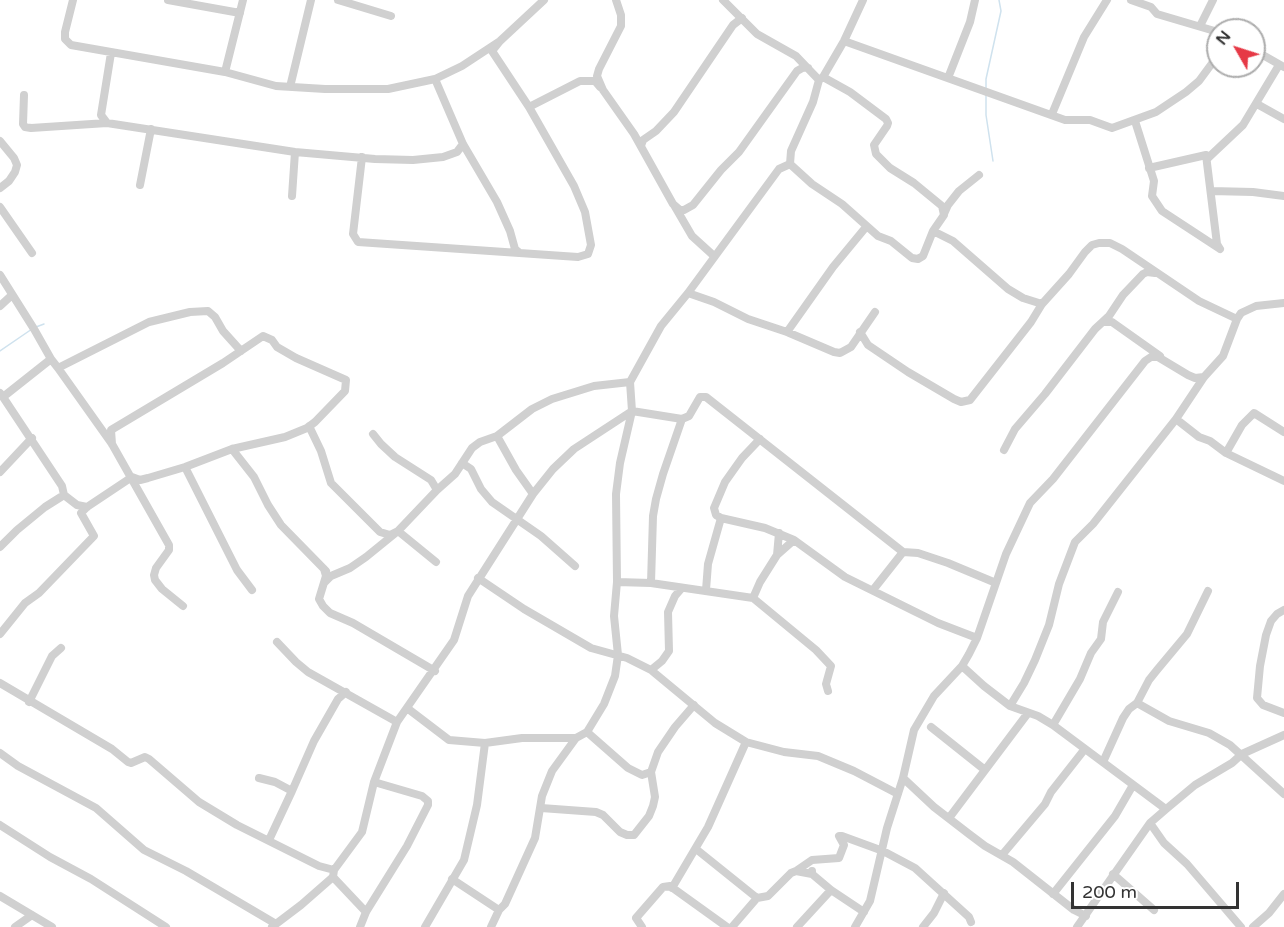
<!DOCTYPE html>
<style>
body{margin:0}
#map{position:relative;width:1284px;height:927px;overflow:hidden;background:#fff;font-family:"Varela Round",sans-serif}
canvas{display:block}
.north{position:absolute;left:1206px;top:18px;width:60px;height:60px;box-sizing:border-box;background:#fff;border:2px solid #adadad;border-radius:50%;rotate:309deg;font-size:16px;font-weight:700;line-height:24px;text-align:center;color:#333}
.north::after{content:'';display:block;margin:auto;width:21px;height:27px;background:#e63946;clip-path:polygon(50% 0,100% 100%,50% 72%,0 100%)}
.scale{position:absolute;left:1071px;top:882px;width:168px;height:27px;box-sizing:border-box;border:3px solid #333;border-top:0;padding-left:8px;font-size:18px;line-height:21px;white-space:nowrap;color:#333;-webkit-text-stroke:4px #fff;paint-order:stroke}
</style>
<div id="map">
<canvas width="1284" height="927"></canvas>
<div class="north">N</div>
<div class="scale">200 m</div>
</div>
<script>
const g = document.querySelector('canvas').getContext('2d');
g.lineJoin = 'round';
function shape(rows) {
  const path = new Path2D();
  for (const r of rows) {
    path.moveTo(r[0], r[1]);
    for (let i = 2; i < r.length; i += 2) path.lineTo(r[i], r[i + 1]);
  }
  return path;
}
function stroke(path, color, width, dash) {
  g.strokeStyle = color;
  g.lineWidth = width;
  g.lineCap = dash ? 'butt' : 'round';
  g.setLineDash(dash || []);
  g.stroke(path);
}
const stream = shape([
 [986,89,986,79,1001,11,999,0],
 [986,94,986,115,993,161],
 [36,327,44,324],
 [0,351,32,329]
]);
const minor = shape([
 [73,0,65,32,65,39,71,45,225,72,276,86,325,89,388,89,435,79,462,66,500,41,544,0],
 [168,0,240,13],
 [338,0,391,16],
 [616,0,621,15,621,26,599,69,597,76,603,90,634,134,673,204,680,210,684,210,693,205,721,170,739,152,797,71,804,67,808,68],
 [723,0,757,34,796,56,819,80,823,77,850,92,886,119,888,123,887,126,874,145,876,154,890,168,914,183,942,206,944,215,933,231,923,256,918,259,912,258,891,241,878,236,842,204,812,184,790,164,791,151,813,102,819,80],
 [1131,0,1151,7,1157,14,1218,32],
 [1200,26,1213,0],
 [844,41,1065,120,1090,120,1112,128,1156,112,1186,92,1199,81,1213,62,1218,51],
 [1254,50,1284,67],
 [225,72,243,0],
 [823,77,844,41,863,0],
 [948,78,970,22,975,0],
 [435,79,463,144,497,202,510,231,515,249,520,253],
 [290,87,311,0],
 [24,95,23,124,25,127,31,128,107,123,295,152,375,159,413,160,443,157,457,152,463,144],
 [1257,104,1284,119],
 [529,107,580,81,595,81,600,87],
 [1052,114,1084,37,1107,0],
 [1135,121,1154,181,1152,196,1162,211,1220,249],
 [107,123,101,115,111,53],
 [0,141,14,158,17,165,15,172,9,181,0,188],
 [641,146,643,140,656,131,674,112,733,25,742,18],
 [1206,155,1217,244,1220,249],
 [362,157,353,234,358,242,578,257,588,254,591,245,585,212,574,186,529,107,492,51,500,41],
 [1149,168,1206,155,1208,158,1243,125,1279,65],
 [140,185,151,129],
 [1211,191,1253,192,1284,196],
 [292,196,295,152],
 [674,205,692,236,714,256],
 [0,207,32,253],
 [944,214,948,205,959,191,979,175],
 [933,231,953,241,1008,289,1023,298,1042,304],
 [0,275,34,329,51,359],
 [688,293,779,169,790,164],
 [0,306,12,295],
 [1103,322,1112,322,1160,356],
 [787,332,833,267,866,227],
 [860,332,868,345,908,372,954,399,961,402,970,400,1031,322,1042,304,1069,274,1085,252,1092,245,1099,243,1110,243,1122,249,1199,301,1237,319],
 [58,368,149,322,190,312,208,311,215,317,223,331,241,351],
 [0,393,3,397,51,359,58,368,112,444,169,545,169,550,156,568,154,575,155,580,162,589,183,606],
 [3,397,62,486,64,495],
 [1176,419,1199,437,1210,441,1226,453,1284,481],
 [309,426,321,451,331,483,380,532,390,535,398,531,436,562],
 [373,434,381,444,395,457,431,480,437,490],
 [497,436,516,470,533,494],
 [760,439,742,458,725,482,714,508,716,515,721,518,765,528,794,540,845,577,938,623,977,638],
 [232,449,254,477,268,505,281,525,326,571],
 [1004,450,1015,429,1045,394,1095,329,1109,316,1123,295,1143,274,1147,272,1155,273],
 [1226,453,1242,425,1254,413,1284,432],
 [462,463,471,469,481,489,492,502,541,536,575,566],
 [185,467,237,570,252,590],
 [0,472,32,438],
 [0,547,17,530,45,507,64,495,77,505,87,507],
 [777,555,779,533],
 [324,569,326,576,319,599,323,606,330,613,353,623,435,671],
 [478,578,524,609,591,648,627,658,651,670,715,723,746,742,784,752,818,756,854,771,898,794],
 [617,582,651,583,753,598,816,650,831,666,826,684,828,691],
 [324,583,331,576,350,568,366,557,398,531,437,490,455,474,472,448,480,442,497,436,532,409,552,399,594,386,630,382],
 [651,583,653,516,656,499,663,474,682,419,689,416,700,397,706,397,903,552,918,553,948,563,996,583],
 [706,590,708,564,721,518],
 [873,590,903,552],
 [753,598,760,582,777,555,794,540],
 [1284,610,1277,614,1271,621,1266,635,1260,666,1257,698,1263,705,1284,713],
 [0,634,25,603,39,593,94,536,81,513,87,507,132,477,140,480,148,478,185,467,232,449,285,437,307,428,315,422,345,391,346,380,296,358,277,347,272,340,263,336,223,363,111,430,112,444],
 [277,642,296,662,308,672,397,722],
 [962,666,984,686,1010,706,1038,716,1053,725,1163,807,1165,810,1150,823,1164,843,1187,864,1241,927],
 [651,670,662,661,669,651,668,612,675,596,681,589],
 [0,683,112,749,128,762,131,763,145,757,149,759,199,802,237,825,319,866,334,870],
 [29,702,52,656,61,648],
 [1137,703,1169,721,1209,733,1230,745,1284,794],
 [1010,706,1024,683,1035,660,1049,625,1059,584,1075,542,1093,524,1176,419,1204,377,1223,356,1237,319,1241,313,1256,306,1284,303],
 [407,708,449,740,485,743,522,738,576,738],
 [1053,725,1080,679,1091,653,1101,639,1103,622,1118,592],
 [931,727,985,770],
 [587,732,628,768,642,775,651,772],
 [0,753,18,766,96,808,144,850,186,871,276,924],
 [1103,762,1123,718,1129,709,1137,703,1149,680,1157,670,1187,634,1208,591],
 [259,778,275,782,292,791,314,741,338,699,346,692],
 [903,778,934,807,969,834,985,846,1013,862,1074,910,1086,916],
 [541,808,596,812,603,815,620,832,627,835,634,835,649,816,653,806,655,797,651,772,658,752,675,727,694,705],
 [1165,810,1195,785,1232,763,1242,754,1284,735],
 [949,818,1028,713],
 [0,825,50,857,91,879,166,927],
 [269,840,292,791],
 [696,849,757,898],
 [1002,855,1045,804,1051,792,1084,750],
 [796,871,812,860,839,858,844,845,839,836,842,836,883,851,915,868,969,917,971,922],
 [812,871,812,874,831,890,864,912],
 [1113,874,1154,910],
 [333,877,366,912],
 [452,879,499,910],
 [672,888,708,827,746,742],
 [1053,894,1115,816,1133,785],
 [0,896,52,927],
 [15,927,32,915],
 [272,927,301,905,333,877,334,870,362,832,374,782,397,722,454,640,468,596,533,494,553,469,574,449,632,411,682,419],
 [360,927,366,912,407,846,428,805,428,801,422,796,374,782],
 [425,927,464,860,477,805,485,743],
 [491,927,499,910,505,904,535,838,542,796,552,771,576,738,587,732,604,704,615,676,618,655,614,616,617,582,616,494,620,463,632,411,630,382,661,326,688,293,714,302,748,319,787,332,834,352,840,353,851,347,875,312],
 [642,927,636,918,663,887,670,886,727,927],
 [732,927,757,898,768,896,791,873,796,871,812,874],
 [797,927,831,890],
 [855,927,870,901,887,828,903,778,914,730,934,696,962,666,969,654,977,638,1006,554,1030,503,1053,479,1145,361,1151,357,1158,357,1188,375,1195,378,1204,377],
 [923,927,934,913,944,893],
 [1077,927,1150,823],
 [1253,927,1269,913,1284,894]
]);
stroke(stream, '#cfe2ee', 1.5);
stroke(minor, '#d0d0d0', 8);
</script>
